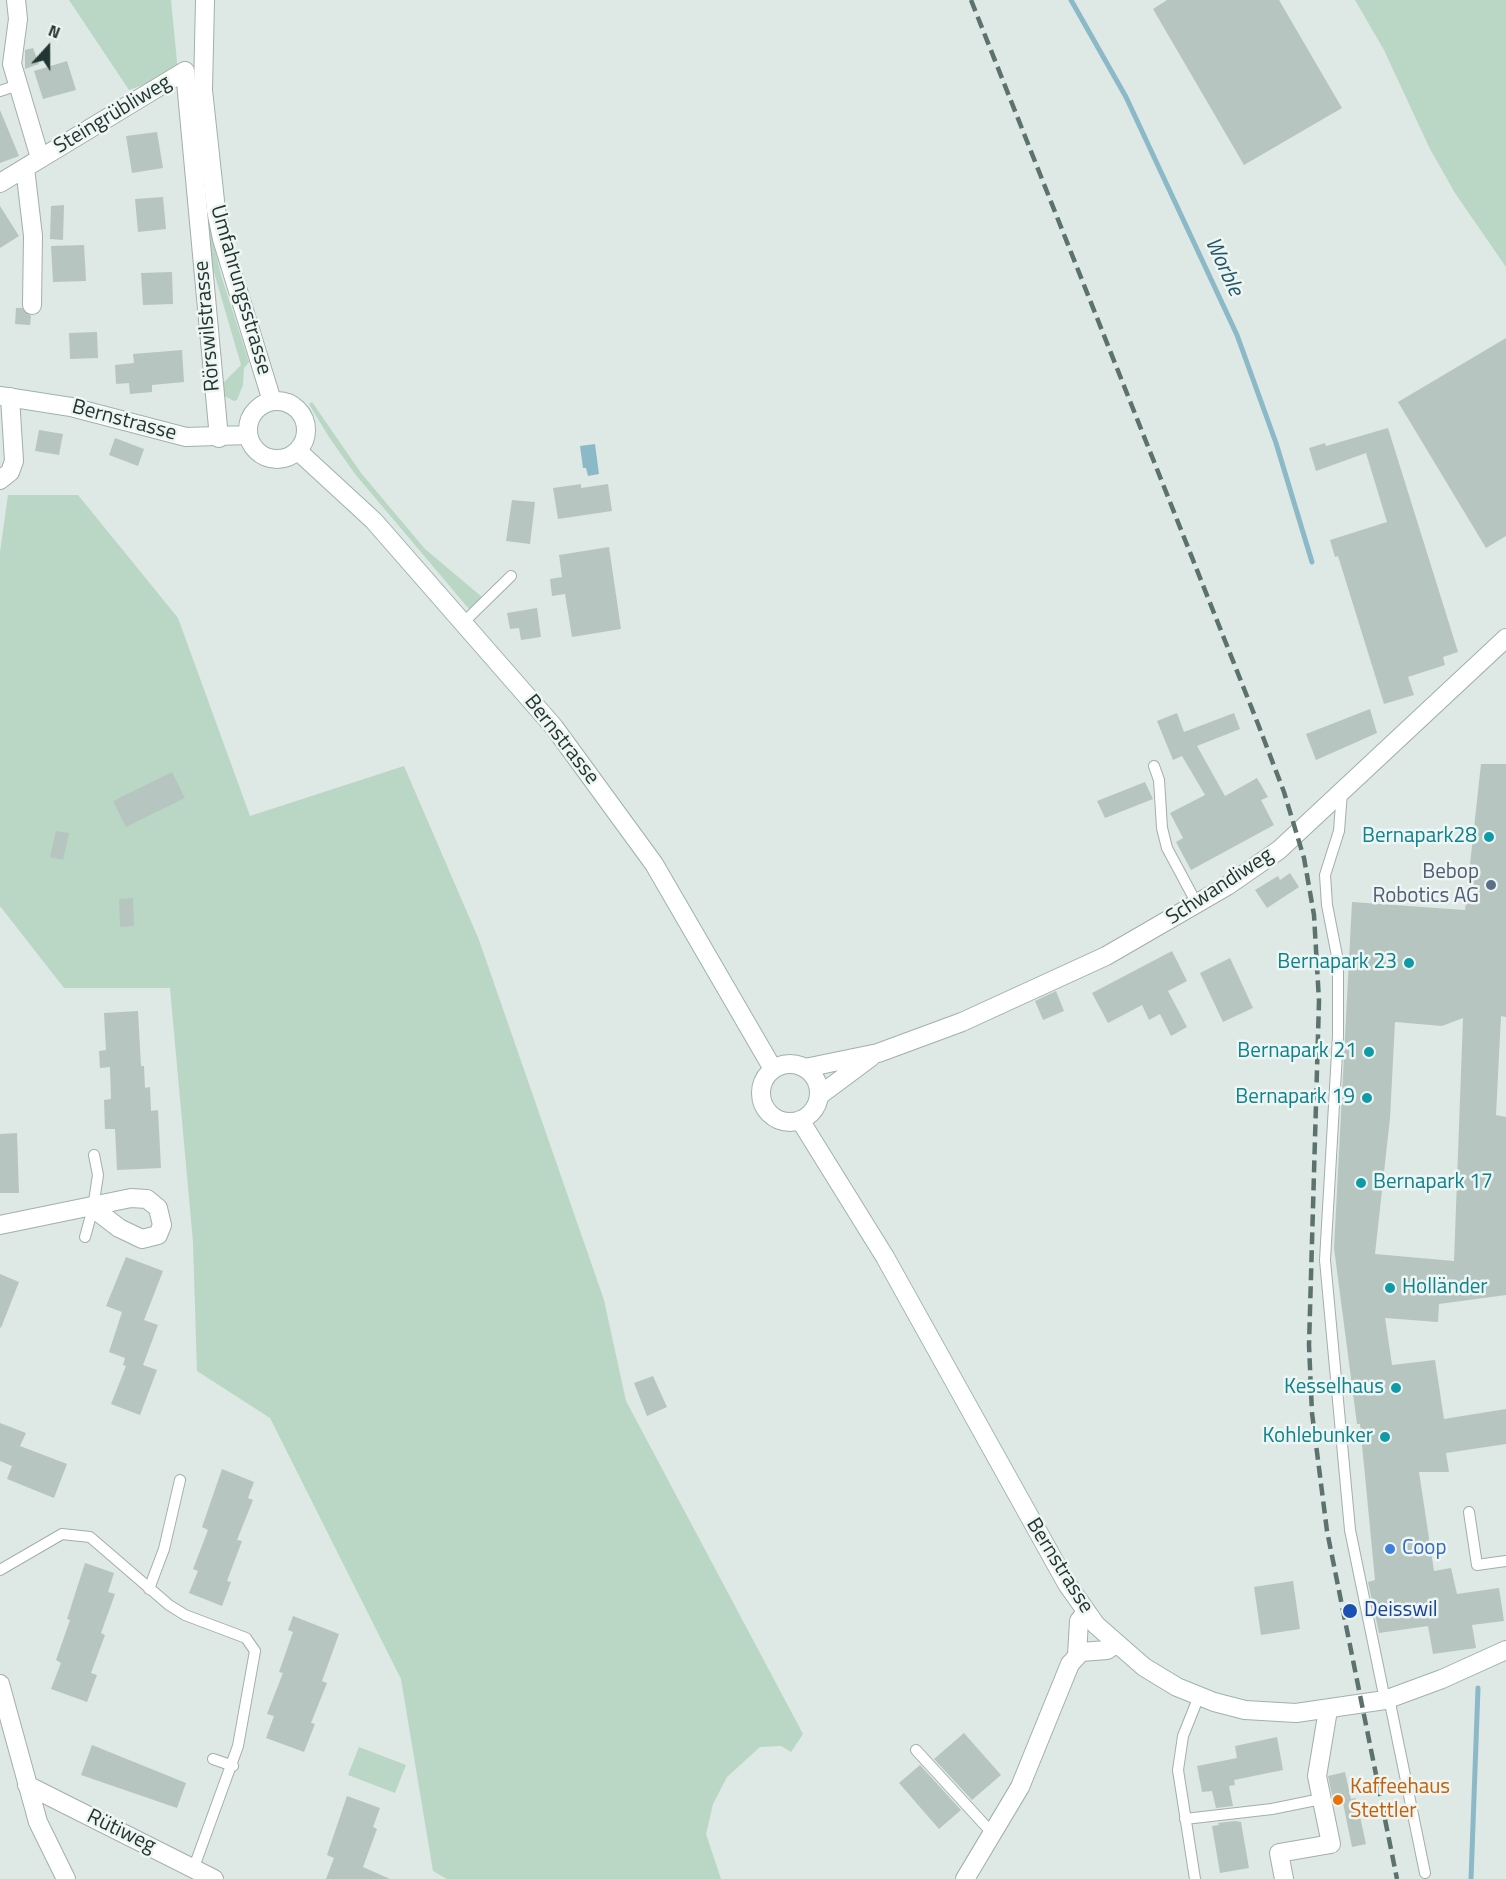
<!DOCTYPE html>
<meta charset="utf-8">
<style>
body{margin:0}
#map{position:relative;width:1506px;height:1879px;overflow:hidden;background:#dee8e5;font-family:"Titillium Web",sans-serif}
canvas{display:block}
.north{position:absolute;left:18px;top:18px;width:60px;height:60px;-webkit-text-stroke:4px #eef5f2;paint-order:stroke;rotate:21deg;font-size:16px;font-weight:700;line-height:24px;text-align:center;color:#213632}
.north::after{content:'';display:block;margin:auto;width:21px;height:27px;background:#213632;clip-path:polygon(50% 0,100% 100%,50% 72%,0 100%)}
</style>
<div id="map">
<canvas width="1506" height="1879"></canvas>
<div class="north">N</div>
</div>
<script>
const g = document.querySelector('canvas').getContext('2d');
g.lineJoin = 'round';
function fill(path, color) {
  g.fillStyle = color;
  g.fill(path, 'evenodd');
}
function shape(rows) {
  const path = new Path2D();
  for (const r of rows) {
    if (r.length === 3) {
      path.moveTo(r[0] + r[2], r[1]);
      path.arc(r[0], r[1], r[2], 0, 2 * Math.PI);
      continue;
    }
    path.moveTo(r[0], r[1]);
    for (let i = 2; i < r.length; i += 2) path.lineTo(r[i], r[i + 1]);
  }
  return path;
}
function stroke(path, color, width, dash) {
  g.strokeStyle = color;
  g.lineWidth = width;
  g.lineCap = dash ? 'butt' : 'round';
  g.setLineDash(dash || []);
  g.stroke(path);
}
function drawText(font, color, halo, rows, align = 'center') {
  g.font = font + ' "Titillium Web",sans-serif';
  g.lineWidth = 5;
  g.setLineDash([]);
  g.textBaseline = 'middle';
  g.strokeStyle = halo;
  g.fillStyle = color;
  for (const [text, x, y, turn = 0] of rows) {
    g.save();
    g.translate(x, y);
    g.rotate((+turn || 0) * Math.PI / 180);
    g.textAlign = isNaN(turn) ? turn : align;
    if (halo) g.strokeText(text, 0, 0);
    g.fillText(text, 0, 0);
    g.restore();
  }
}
const green = shape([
 [69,0,171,0,178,72,129,90],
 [1355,0,1506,0,1506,267,1455,193,1430,149,1384,50],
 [207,216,221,275,249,362,244,368,243,385,237,400,234,401,219,393,218,388,241,365,211,262],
 [312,402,361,473,425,549,482,597,469,609,355,474,329,437,309,404],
 [8,495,78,495,178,618,250,816,404,766,479,940,604,1300,626,1401,803,1734,791,1752,781,1746,760,1747,727,1777,713,1804,706,1834,721,1879,447,1879,433,1871,401,1679,270,1418,197,1371,193,1242,170,988,64,988,0,906,0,552],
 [359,1747,406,1765,395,1793,348,1775]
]);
const water = shape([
 [595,444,599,474,588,476,586,468,583,468,580,446]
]);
const stream = shape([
 [1071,0,1126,97,1237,335,1276,443,1312,562],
 [1471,1879,1478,1688]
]);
const building = shape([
 [1167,0,1279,0,1342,108,1244,165,1153,9],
 [33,48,39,64,25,69,25,50],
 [67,61,76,90,43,99,34,71],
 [0,110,19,156,0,163],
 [157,132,163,168,132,173,126,136],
 [163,197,166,229,138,232,135,199],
 [64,205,63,240,50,239,51,206],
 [0,206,19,236,0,248],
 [84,245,86,281,53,282,51,246],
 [172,272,173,304,143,305,141,273],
 [16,308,22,308,31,316,30,325,15,324],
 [97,332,98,358,70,359,69,333],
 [1506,338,1506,536,1486,548,1398,402],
 [182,350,184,382,152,385,152,392,130,394,129,383,116,384,115,365,134,363,133,354],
 [1388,428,1458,652,1443,657,1445,665,1408,677,1414,695,1384,704,1338,556,1335,557,1330,540,1387,522,1366,453,1316,471,1309,448,1325,443,1326,446],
 [39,430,63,434,59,455,35,451],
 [115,438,144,449,138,466,109,455],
 [581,484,581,488,608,484,612,511,558,519,553,488],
 [512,500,535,502,530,544,506,541],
 [609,547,621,629,572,637,565,594,552,596,550,579,562,577,559,555],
 [537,608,541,637,521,640,519,628,510,629,507,613],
 [1370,709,1377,733,1316,760,1306,734],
 [1177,713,1184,732,1234,713,1240,729,1197,746,1225,796,1257,778,1268,797,1261,800,1274,825,1191,870,1176,842,1183,838,1170,813,1205,795,1182,756,1173,760,1157,721],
 [1481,764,1506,764,1506,1017,1501,1016,1496,1115,1506,1117,1506,1295,1439,1304,1438,1322,1385,1318,1392,1365,1435,1360,1444,1419,1506,1409,1506,1444,1446,1453,1449,1472,1419,1472,1434,1571,1451,1568,1457,1594,1499,1588,1504,1621,1472,1625,1476,1648,1433,1654,1428,1626,1379,1633,1368,1582,1375,1580,1360,1424,1357,1424,1334,1248,1352,902,1465,910],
 [1463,1018,1454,1261,1375,1254,1390,1118,1395,1022,1442,1026],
 [172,772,185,798,126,827,113,801],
 [1145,782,1153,799,1105,818,1097,801],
 [56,831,69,833,63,860,50,857],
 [1290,873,1299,887,1267,908,1255,890,1278,876,1280,880],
 [133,898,134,926,120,927,119,899],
 [1172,951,1187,981,1168,991,1187,1027,1171,1036,1160,1014,1149,1020,1142,1005,1108,1023,1092,993],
 [1230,958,1253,1008,1223,1022,1200,973],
 [1056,991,1064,1011,1043,1020,1035,1001],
 [138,1011,141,1066,144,1066,145,1088,150,1087,151,1111,158,1110,161,1168,117,1170,115,1129,105,1129,104,1100,111,1099,110,1067,100,1068,99,1051,106,1050,104,1013],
 [17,1133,19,1193,0,1193,0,1134],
 [126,1257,163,1271,144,1320,158,1325,143,1365,157,1370,140,1415,111,1404,126,1366,123,1365,125,1358,109,1352,122,1312,106,1306],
 [0,1274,19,1282,1,1328,0,1327],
 [653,1376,667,1407,647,1416,634,1383],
 [0,1423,26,1433,20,1446,67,1464,54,1498,7,1479,12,1466,0,1461],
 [222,1469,254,1482,248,1498,253,1500,237,1540,242,1541,227,1581,231,1582,222,1606,189,1593,198,1571,193,1569,208,1530,202,1527],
 [85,1563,114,1573,108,1592,115,1594,101,1633,105,1635,91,1673,97,1675,87,1702,51,1689,61,1663,56,1660,70,1620,67,1619],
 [1293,1581,1300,1629,1261,1635,1254,1587],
 [293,1616,339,1634,322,1681,327,1683,311,1723,315,1724,304,1752,266,1738,274,1716,267,1714,283,1673,279,1672,293,1632,288,1630],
 [964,1733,1001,1775,972,1800,934,1759],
 [1277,1737,1283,1770,1234,1780,1235,1785,1229,1786,1233,1806,1216,1808,1212,1791,1202,1792,1197,1766,1237,1758,1235,1746],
 [92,1745,186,1783,177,1808,81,1775],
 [920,1765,961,1810,939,1829,899,1783],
 [1345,1772,1351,1799,1356,1798,1366,1844,1352,1847,1343,1803,1334,1805,1328,1776],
 [347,1796,380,1808,373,1827,377,1829,363,1867,390,1879,326,1879,334,1858,327,1855],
 [1235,1821,1241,1822,1249,1868,1220,1873,1212,1826,1219,1825,1218,1823]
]);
const lane = shape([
 [0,91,18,85],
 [464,622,511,576],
 [1154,766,1159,780,1162,828,1167,848,1197,904],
 [1342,792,1339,831,1325,875,1327,905,1338,961,1338,1036,1325,1260,1350,1530,1385,1700],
 [85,1237,93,1208,98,1175,94,1155],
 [1469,1512,1477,1565,1506,1561],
 [0,1570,62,1534,90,1537,169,1605,185,1615,246,1638,255,1651,238,1746,194,1867],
 [149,1589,164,1549,180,1480],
 [1389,1698,1425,1873],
 [916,1750,993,1834],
 [213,1759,233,1766],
 [1185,1819,1272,1809,1321,1799],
 [1195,1879,1178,1770,1183,1736,1199,1696]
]);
const street = shape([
 [16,0,18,19,12,64,40,158],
 [25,168,33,236,32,305],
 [0,183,185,71,219,438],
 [0,480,10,472,14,461,10,397],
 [805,1068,878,1053,962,1022,1106,956,1227,886,1279,850,1506,638],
 [820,1095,871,1057],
 [0,1225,131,1198,147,1199,158,1208,162,1225,158,1235,142,1239,119,1228,93,1208],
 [1077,1655,1079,1621,1086,1612],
 [0,1684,38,1822,66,1879],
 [27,1785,214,1879],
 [965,1879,1020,1787,1070,1664,1081,1652,1107,1650,1116,1644],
 [1284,1879,1279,1853,1331,1844,1317,1776,1328,1710]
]);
const secondary = shape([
 [205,0,203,90,216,210,222,239,272,401],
 [0,396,71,407,186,437,248,435],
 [277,430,29],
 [298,451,374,521,554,727,654,864,773,1069],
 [790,1093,29],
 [800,1120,885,1257,1067,1584,1096,1625,1144,1667,1177,1687,1214,1702,1245,1710,1296,1713,1385,1700,1442,1679,1506,1650]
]);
const rail = shape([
 [971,0,1258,724,1284,792,1304,858,1314,915,1319,1001,1309,1345,1312,1413,1327,1531,1397,1879]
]);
const markers = [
 [1489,837,6,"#0f9aa8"],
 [1491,885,6,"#5c6f8a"],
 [1409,963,6,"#0f9aa8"],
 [1369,1052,6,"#0f9aa8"],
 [1367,1098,6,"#0f9aa8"],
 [1361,1183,6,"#0f9aa8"],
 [1390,1288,6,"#0f9aa8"],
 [1396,1388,6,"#0f9aa8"],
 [1385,1437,6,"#0f9aa8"],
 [1390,1549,6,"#3f7fe0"],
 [1350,1611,8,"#1a4fb4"],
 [1338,1800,6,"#e8710a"]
];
const streetNames = [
 ["Steingrübliweg",113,115,-31],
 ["Umfahrungsstrasse",240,290,74],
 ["Rörswilstrasse",208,326,-95],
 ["Bernstrasse",124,421,15],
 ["Bernstrasse",561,740,52],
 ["Schwandiweg",1220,887,-33],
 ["Bernstrasse",1059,1566,58],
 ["Rütiweg",121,1832,26]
];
const cultureNames = [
 ["Bernapark28",1477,837],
 ["Bernapark 23",1397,963],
 ["Bernapark 21",1357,1052],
 ["Bernapark 19",1355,1098],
 ["Bernapark 17",1373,1183,"left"],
 ["Holländer",1402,1288,"left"],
 ["Kesselhaus",1384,1388],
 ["Kohlebunker",1373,1437]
];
const serviceNames = [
 ["Bebop",1479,873],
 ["Robotics AG",1479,897]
];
const shopNames = [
 ["Coop",1402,1549]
];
const transitNames = [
 ["Deisswil",1364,1611]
];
const foodNames = [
 ["Kaffeehaus",1350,1788],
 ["Stettler",1350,1812]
];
const waterNames = [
 ["Worble",1223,267,65]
];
fill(green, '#b9d7c4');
fill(water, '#8bb9c8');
stroke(stream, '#8bb9c8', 5);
fill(building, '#b7c5c1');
stroke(lane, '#a2afac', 12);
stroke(street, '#a2afac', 20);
stroke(secondary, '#9fb2ad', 20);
stroke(lane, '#fff', 10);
stroke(street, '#fff', 18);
stroke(secondary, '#fff', 18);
stroke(rail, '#5c726e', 4.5, [12, 6]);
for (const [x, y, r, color] of markers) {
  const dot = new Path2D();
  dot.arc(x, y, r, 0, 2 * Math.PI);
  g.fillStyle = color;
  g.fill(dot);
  stroke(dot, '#eef5f2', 2);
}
drawText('21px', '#213632', '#eef5f2', streetNames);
drawText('21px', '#0d838f', '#eef5f2', cultureNames, 'right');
drawText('21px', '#4e5e75', '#eef5f2', serviceNames, 'right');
drawText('21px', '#366cbe', '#eef5f2', shopNames, 'left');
drawText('21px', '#164399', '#eef5f2', transitNames, 'left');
drawText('21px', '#c56008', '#eef5f2', foodNames, 'left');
drawText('italic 22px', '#23586b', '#eef5f2', waterNames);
</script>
